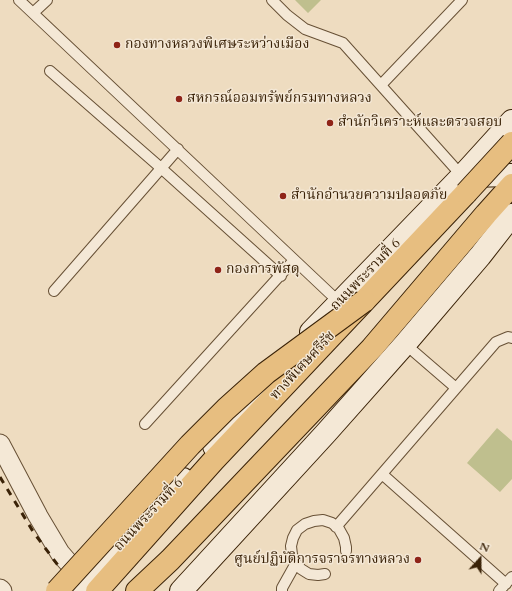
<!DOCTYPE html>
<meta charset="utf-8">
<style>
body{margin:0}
#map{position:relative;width:512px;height:591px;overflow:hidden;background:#eedcc0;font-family:Cardo,serif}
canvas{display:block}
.north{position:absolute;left:460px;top:539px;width:40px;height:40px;-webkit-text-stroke:3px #f4e8d6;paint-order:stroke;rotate:21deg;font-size:11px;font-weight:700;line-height:16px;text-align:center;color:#3a2207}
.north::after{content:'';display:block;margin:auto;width:14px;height:18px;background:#3a2207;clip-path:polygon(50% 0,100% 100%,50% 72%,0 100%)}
</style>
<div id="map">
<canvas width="512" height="591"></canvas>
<div class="north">N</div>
</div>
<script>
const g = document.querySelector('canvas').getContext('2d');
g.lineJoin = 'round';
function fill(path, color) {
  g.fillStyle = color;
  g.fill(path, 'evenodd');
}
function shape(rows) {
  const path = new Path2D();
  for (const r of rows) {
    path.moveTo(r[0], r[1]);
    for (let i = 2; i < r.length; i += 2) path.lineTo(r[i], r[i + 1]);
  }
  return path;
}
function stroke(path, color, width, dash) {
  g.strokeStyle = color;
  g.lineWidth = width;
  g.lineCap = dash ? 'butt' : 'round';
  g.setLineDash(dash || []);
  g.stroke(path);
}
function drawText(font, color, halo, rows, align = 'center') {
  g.font = font + ' Cardo,"Noto Serif Thai",serif';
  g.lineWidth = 3;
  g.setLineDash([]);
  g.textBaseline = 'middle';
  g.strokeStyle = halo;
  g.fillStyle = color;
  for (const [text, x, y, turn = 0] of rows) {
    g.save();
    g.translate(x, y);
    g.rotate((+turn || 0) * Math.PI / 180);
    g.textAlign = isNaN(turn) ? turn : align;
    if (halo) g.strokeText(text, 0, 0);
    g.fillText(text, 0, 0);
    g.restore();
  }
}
const green = shape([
 [295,0,321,0,308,13],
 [497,428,512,441,512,479,500,492,467,463]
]);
const lane = shape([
 [19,0,340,303],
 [272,0,287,15,305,29,343,43,462,176],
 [33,13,47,0],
 [50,71,161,168,281,276],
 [381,85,462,0],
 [54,291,178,149],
 [405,344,456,388],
 [145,424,294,260],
 [382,474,506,584],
 [336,527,496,342,508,337,512,338],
 [325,574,318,575,309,574,301,569,296,563,292,555,291,546,293,538,297,530,305,524,314,521,323,520,332,523,339,529,344,538,346,547,346,551],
 [282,591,282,588,296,563],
 [499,591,512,577]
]);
const street = shape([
 [0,444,38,516,60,553,85,582],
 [0,589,2,591]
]);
const secondary = shape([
 [468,176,512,175],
 [311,332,462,176,512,121],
 [214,446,274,375],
 [77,591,86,583,183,479],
 [181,591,326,433,405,344,480,256,512,215]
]);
const highway = shape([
 [97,591,214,460,466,193],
 [137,591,170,560,372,348,486,214,512,185]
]);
const rail = shape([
 [0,477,34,533,77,591]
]);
const highwayBridge = shape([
 [466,193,512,143],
 [57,591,190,445,226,409,266,373,364,301]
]);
const markers = [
 [117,45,4,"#8f2418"],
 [179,99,4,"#8f2418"],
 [330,123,4,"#8f2418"],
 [283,196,4,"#8f2418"],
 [218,270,4,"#8f2418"],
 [418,560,4,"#8f2418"]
];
const poiNames = [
 ["กองทางหลวงพิเศษระหว่างเมือง",125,45],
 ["สหกรณ์ออมทรัพย์กรมทางหลวง",187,99],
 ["สำนักวิเคราะห์และตรวจสอบ",338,123],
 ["สำนักอำนวยความปลอดภัย",291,196],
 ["กองการพัสดุ",226,270],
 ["ศูนย์ปฏิบัติการจราจรทางหลวง",410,560,"right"]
];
const streetNames = [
 ["ถนนพระรามที่ 6",366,275,-46],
 ["ทางพิเศษศรีรัช",303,366,-47],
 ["ถนนพระรามที่ 6",149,515,-47]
];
fill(green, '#bfbf8e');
stroke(lane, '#675035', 12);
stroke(street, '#675035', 21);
stroke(secondary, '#3a2207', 24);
stroke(highway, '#3a2207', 24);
stroke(lane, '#f4e8d6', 10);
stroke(street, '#f4e8d6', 19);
stroke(secondary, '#f4e8d6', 22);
stroke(highway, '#e7be80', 22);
stroke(rail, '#3a2207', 3, [7, 7]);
stroke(highwayBridge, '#3a2207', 24, []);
stroke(highwayBridge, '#e7be80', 22);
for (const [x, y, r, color] of markers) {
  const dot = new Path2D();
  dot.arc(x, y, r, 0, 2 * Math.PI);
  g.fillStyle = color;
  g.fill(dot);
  stroke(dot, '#f4e8d6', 1.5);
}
drawText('14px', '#3a2207', '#f4e8d6', poiNames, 'left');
drawText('14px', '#3a2207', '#f4e8d6', streetNames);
</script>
